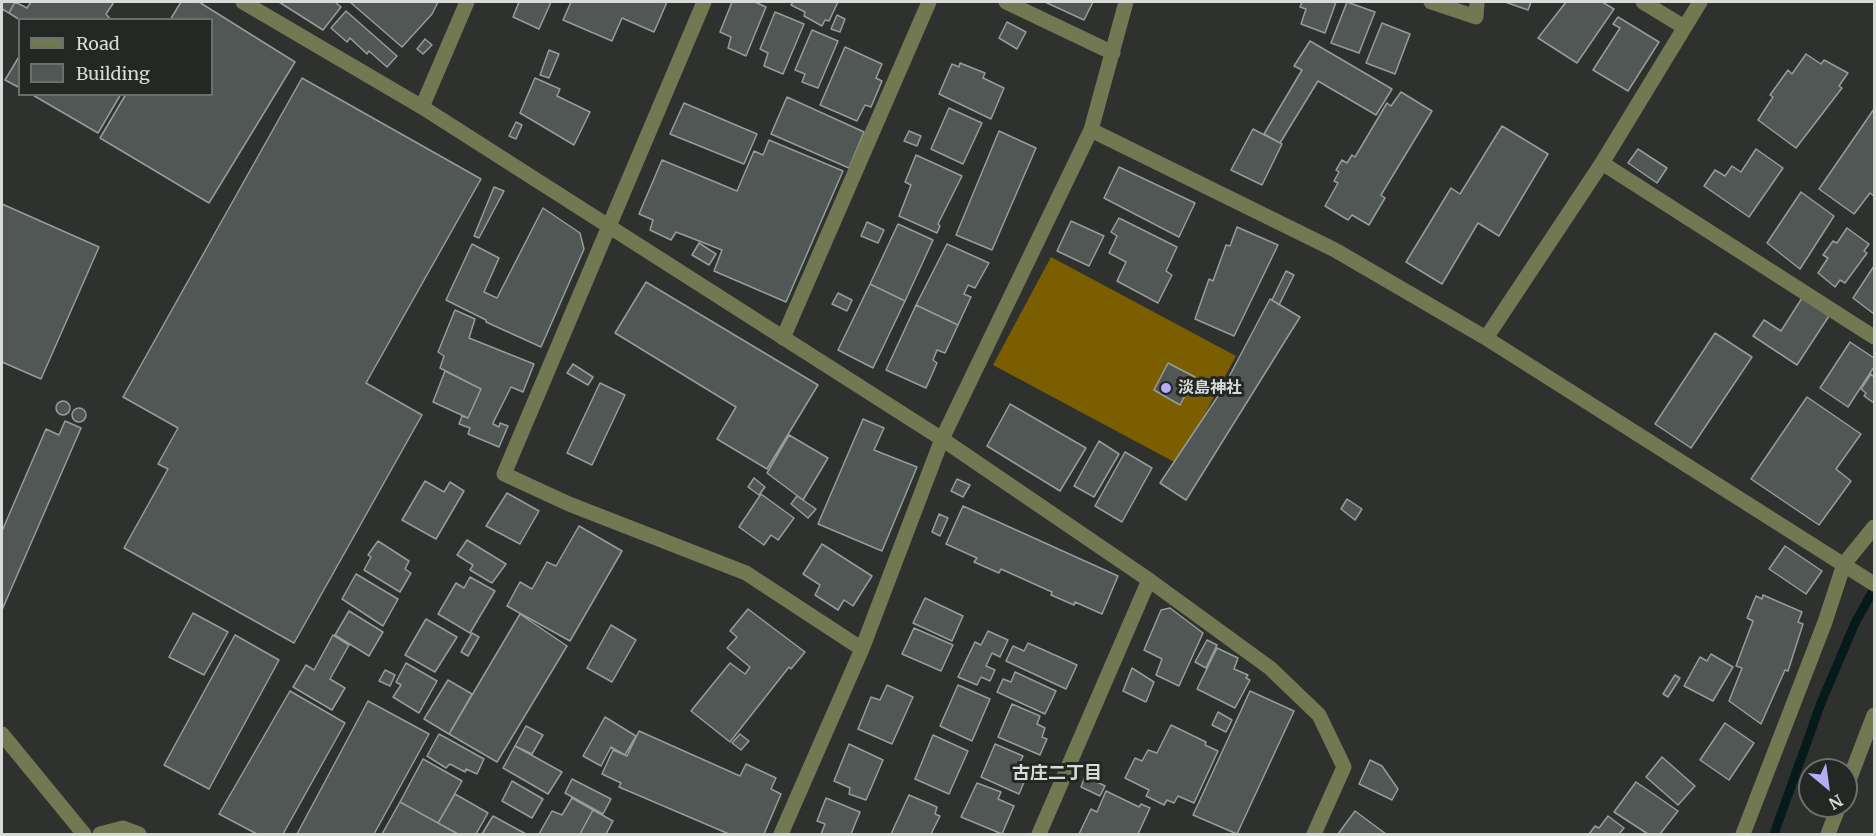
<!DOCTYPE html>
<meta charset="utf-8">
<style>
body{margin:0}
#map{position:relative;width:1876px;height:836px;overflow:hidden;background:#2e312e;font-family:Merriweather,serif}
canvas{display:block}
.frame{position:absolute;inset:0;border:3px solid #d9dbd9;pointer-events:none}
.legend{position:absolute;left:18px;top:18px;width:195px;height:78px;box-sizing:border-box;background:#242824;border:2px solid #6c706c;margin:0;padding:8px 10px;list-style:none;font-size:18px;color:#d9dbd9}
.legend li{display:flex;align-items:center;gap:12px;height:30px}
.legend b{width:30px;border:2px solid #6c706c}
.north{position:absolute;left:1798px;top:758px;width:60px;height:60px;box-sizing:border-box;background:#242824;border:2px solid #6c706c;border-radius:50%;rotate:151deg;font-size:16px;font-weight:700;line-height:24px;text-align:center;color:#d9dbd9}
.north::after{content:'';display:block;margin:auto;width:21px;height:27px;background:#b6acf8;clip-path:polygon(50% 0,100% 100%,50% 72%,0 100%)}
</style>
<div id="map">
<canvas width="1876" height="836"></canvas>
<div class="frame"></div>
<ul class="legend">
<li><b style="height:8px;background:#727952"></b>Road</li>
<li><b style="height:16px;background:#515755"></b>Building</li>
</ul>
<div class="north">N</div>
</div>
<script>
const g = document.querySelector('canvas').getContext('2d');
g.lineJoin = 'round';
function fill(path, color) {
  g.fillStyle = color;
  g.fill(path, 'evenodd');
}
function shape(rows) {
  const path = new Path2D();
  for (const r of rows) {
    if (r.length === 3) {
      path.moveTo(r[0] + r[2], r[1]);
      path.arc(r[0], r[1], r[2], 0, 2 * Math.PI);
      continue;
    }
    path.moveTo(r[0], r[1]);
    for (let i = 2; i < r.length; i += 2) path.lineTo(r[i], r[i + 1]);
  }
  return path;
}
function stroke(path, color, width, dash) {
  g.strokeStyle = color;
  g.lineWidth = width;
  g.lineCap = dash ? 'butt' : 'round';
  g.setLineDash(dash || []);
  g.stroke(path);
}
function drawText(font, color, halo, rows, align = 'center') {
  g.font = font + ' Merriweather,"Noto Sans JP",serif';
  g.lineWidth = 6;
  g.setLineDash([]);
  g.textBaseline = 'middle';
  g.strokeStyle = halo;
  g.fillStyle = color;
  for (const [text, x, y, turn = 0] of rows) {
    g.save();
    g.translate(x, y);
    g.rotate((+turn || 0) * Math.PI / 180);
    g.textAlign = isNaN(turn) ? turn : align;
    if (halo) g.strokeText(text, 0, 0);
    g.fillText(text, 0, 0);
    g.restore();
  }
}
const forest = shape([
 [1051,257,1236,356,1178,464,993,365]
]);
const stream = shape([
 [1774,834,1821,703,1855,623,1874,589]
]);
const building = shape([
 [2,2,15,2,9,13,2,9,2,2],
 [15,2,27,8,31,2,114,2,106,14,111,20,20,20,9,13,15,2],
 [181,2,199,2,295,62,209,203,100,138,126,94,212,94,212,20,170,20,181,2],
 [279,2,335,2,341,7,323,30,279,2],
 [350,2,438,2,432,14,402,47,350,2],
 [519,2,551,2,539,29,513,17,519,2],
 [571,2,667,2,654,32,622,18,612,41,563,20,571,2],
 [732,2,755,2,766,7,746,56,728,48,731,37,720,32,732,2],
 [793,2,838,2,829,21,825,20,822,26,804,16,805,12,791,5,793,2],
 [1045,2,1093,2,1084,20,1045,2],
 [1302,2,1336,2,1325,33,1301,24,1306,9,1300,7,1302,2],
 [1347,2,1375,12,1359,53,1331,43,1347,2],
 [1505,2,1531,2,1528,10,1505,2],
 [1566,2,1602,2,1614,9,1577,63,1538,38,1566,2],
 [346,11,397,56,387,67,369,51,367,54,350,38,347,42,331,28,346,11],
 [775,12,804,24,783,74,764,66,768,53,760,49,775,12],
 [837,15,845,19,840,32,831,29,837,15],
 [1618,17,1659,42,1628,91,1593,70,1620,28,1613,24,1618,17],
 [1007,22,1026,32,1017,49,999,38,1007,22],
 [1382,23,1410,34,1395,74,1366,63,1382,23],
 [812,30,838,41,818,88,802,82,805,74,795,70,812,30],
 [425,39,432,45,423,54,417,49,425,39],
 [1310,41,1392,89,1376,115,1318,81,1280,143,1264,134,1302,70,1294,66,1310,41],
 [845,47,882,64,876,78,882,81,871,107,865,105,857,121,820,105,845,47],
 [549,50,559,54,549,78,540,75,549,50],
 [1806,54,1821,64,1824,60,1848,73,1839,86,1842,88,1796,148,1758,120,1773,97,1770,95,1788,70,1792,74,1806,54],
 [20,55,20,88,5,80,20,55],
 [960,63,985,73,983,78,1004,88,991,119,939,94,952,64,959,67,960,63],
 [302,78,481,179,366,383,422,415,294,643,124,548,168,469,158,464,178,428,123,397,302,78],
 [535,78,560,89,557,96,590,112,574,145,520,113,535,78],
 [1401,92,1432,111,1381,195,1385,198,1369,225,1352,215,1348,220,1325,206,1338,183,1334,181,1339,172,1336,170,1342,160,1347,163,1352,155,1355,157,1387,103,1391,106,1401,92],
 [31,94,121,94,98,133,31,94],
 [787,97,864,132,849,168,771,134,787,97],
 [684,103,757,134,744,164,670,134,684,103],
 [949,108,982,123,963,164,931,149,949,108],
 [1874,109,1874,196,1870,193,1854,214,1819,189,1874,109],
 [516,122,522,125,516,139,509,136,516,122],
 [1502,126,1548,154,1499,236,1478,223,1442,284,1406,262,1451,188,1460,194,1502,126],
 [1253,129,1282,144,1262,185,1231,170,1253,129],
 [909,131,921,136,917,146,904,141,909,131],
 [999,131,1036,148,992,250,956,235,999,131],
 [769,140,843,171,786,302,714,271,722,250,676,232,671,240,650,230,653,220,639,214,662,160,737,191,754,151,763,155,769,140],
 [1638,149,1667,168,1657,183,1628,163,1638,149],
 [1756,149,1783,168,1749,217,1704,186,1715,170,1725,176,1732,166,1741,172,1756,149],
 [916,155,962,176,938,224,940,226,937,233,899,216,911,185,905,182,916,155],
 [1119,167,1195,203,1179,237,1104,198,1119,167],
 [494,187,504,191,479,238,474,236,494,187],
 [1801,192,1834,216,1800,269,1767,243,1801,192],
 [2,204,99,247,41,379,2,362,2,204],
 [543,208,580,233,584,249,541,347,486,322,486,320,446,300,472,244,499,258,484,292,497,298,543,208],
 [1119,218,1177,247,1166,271,1172,275,1158,303,1117,281,1126,262,1109,253,1117,236,1111,232,1119,218],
 [1071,221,1104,236,1089,266,1057,251,1071,221],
 [867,222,884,230,878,243,861,236,867,222],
 [898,224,933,240,905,301,870,284,898,224],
 [1237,227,1278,245,1234,336,1195,319,1209,279,1213,281,1226,245,1230,246,1237,227],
 [1847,228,1869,244,1864,251,1867,253,1845,283,1840,280,1835,287,1818,273,1828,258,1823,255,1833,241,1837,243,1847,228],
 [699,243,716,254,709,265,692,255,699,243],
 [947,244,989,263,975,288,968,285,964,294,971,297,958,325,916,305,947,244],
 [1874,266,1874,314,1853,298,1874,266],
 [1286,271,1294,275,1279,305,1272,300,1286,271],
 [646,282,818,385,767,469,717,439,736,407,615,333,646,282],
 [870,284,905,301,873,368,838,350,870,284],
 [838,293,852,300,847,311,832,304,838,293],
 [1802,298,1829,316,1797,365,1753,336,1764,320,1781,331,1802,298],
 [1270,299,1300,317,1186,500,1160,483,1222,390,1270,299],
 [916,305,958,325,945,353,937,350,933,360,937,363,926,388,886,370,916,305],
 [455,310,475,319,469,338,534,364,523,392,511,387,494,421,493,424,499,427,500,423,508,426,499,447,468,434,470,428,459,424,462,416,468,418,481,389,440,368,444,356,438,352,455,310],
 [1715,333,1752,357,1691,448,1655,424,1715,333],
 [1850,342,1874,358,1874,367,1848,407,1820,388,1850,342],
 [1168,363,1195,377,1180,405,1154,390,1168,363],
 [573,364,593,377,588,385,567,373,573,364],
 [445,371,481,389,468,418,433,402,445,371],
 [1871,374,1874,377,1874,403,1864,396,1866,393,1861,389,1871,374],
 [600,383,625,395,592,465,567,453,600,383],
 [1807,397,1861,434,1836,469,1851,481,1819,525,1751,479,1807,397],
 [63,408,7],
 [1010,404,1086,448,1060,491,987,446,1010,404],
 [79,415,7],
 [863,419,884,428,874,450,917,467,882,551,818,524,863,419],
 [65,421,81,428,2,610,2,531,46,429,59,435,65,421],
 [789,435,828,458,803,500,767,473,789,435],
 [1099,441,1119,454,1094,497,1074,486,1099,441],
 [1125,452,1152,468,1122,522,1095,506,1125,452],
 [754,478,765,487,759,495,748,487,754,478],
 [957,479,970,485,963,497,951,491,957,479],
 [425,481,444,492,450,482,464,491,436,539,402,520,425,481],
 [507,493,539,511,520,544,486,526,507,493],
 [761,494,794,518,778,540,771,535,764,545,739,527,761,494],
 [797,496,816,509,808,518,791,504,797,496],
 [1347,499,1362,509,1355,520,1341,509,1347,499],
 [963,506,1118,576,1102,614,1075,602,1074,605,1051,595,1052,592,1001,569,999,573,974,562,977,558,946,544,963,506],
 [939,514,948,518,940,536,932,532,939,514],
 [579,526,622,551,570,641,507,606,520,582,532,589,547,562,556,566,579,526],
 [467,540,506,564,492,583,470,570,473,565,457,555,467,540],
 [378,541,409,561,405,569,411,573,400,592,364,570,371,557,368,555,378,541],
 [822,544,872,576,853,606,844,600,838,610,815,595,820,585,803,574,822,544],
 [1785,546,1822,571,1806,594,1769,569,1785,546],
 [356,574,398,599,383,626,342,599,356,574],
 [470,577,495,591,470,633,438,614,456,583,464,588,470,577],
 [1763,595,1802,612,1798,622,1803,624,1788,671,1785,670,1761,724,1729,701,1742,668,1736,666,1753,621,1747,618,1756,596,1762,599,1763,595],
 [925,598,963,616,952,641,913,623,925,598],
 [1170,608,1203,633,1179,686,1156,675,1162,659,1144,650,1161,610,1170,608],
 [748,609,805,652,791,669,789,667,730,742,691,711,730,663,745,674,750,667,727,648,737,637,730,631,748,609],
 [349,611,383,632,369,656,335,635,349,611],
 [193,613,228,632,204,675,169,657,193,613],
 [520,614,567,646,497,762,449,734,520,614],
 [426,619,457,637,435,672,405,655,426,619],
 [611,625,636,640,612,682,587,668,611,625],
 [914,628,953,645,941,671,902,654,914,628],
 [988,631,1008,640,1000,657,992,653,986,666,995,670,990,681,981,677,977,685,958,677,975,642,981,645,988,631],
 [472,633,479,637,468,656,461,652,472,633],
 [235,635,279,660,209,789,164,765,235,635],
 [333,635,349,645,330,679,345,688,332,710,293,687,306,665,314,670,333,635],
 [1207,640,1217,645,1206,668,1195,662,1207,640],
 [1028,643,1077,665,1066,689,1006,661,1013,646,1024,651,1028,643],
 [1217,648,1238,658,1234,669,1248,675,1246,678,1250,680,1235,708,1197,689,1217,648],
 [1711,654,1733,667,1713,701,1684,686,1700,657,1707,661,1711,654],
 [406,663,437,681,419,713,393,697,401,685,396,682,406,663],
 [1132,668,1154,682,1146,702,1123,691,1132,668],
 [385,670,395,675,390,686,379,681,385,670],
 [1015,672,1056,691,1045,714,997,692,1003,679,1011,682,1015,672],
 [1675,675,1680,678,1668,697,1663,694,1675,675],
 [448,680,472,694,449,734,424,719,448,680],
 [887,685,913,697,892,744,858,729,871,697,880,700,887,685],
 [958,685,990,699,972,741,940,726,958,685],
 [290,691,345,723,283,834,257,834,219,814,290,691],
 [1250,691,1294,711,1237,834,1193,815,1250,691],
 [368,701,429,734,374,834,297,834,368,701],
 [1012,704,1040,716,1037,724,1045,728,1042,737,1047,739,1040,755,998,737,1012,704],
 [1218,712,1232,720,1226,732,1212,725,1218,712],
 [605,717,636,736,625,755,611,747,601,766,583,756,605,717],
 [1725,723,1754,743,1729,780,1700,760,1725,723],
 [1171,725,1206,742,1205,745,1218,751,1194,803,1178,796,1174,803,1167,800,1164,805,1146,796,1149,790,1125,778,1135,758,1142,761,1148,750,1157,753,1171,725],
 [526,726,543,735,532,754,515,746,526,726],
 [639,731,740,776,746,764,776,778,771,789,781,794,764,834,729,834,619,787,621,783,602,774,613,750,627,756,639,731],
 [439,734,484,759,477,774,466,769,465,772,450,764,446,768,427,756,439,734],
 [740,734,749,741,741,750,732,743,740,734],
 [933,735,968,751,949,794,915,779,933,735],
 [849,744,883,760,866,800,849,794,850,788,834,781,849,744],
 [995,744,1023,756,1020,762,1030,768,1019,794,981,777,995,744],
 [515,746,562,772,548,794,503,768,515,746],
 [1662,757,1695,786,1678,805,1646,777,1662,757],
 [423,759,462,781,438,823,400,802,423,759],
 [1370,760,1382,766,1398,789,1392,800,1359,784,1370,760],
 [1085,776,1105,786,1100,796,1081,787,1085,776],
 [572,779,611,799,603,814,565,793,572,779],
 [512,781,543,799,532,818,502,801,512,781],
 [1636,782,1678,811,1660,834,1648,834,1614,812,1636,782],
 [977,783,1001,792,998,799,1014,806,1002,834,961,817,977,783],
 [1106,791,1139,807,1141,804,1150,808,1138,834,1079,834,1091,809,1097,812,1106,791],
 [455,794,488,813,476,834,458,834,438,823,455,794],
 [909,795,937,807,935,814,940,816,931,834,891,834,909,795],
 [572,798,593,810,580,834,539,834,552,811,562,815,572,798],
 [826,798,860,812,851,834,821,834,825,824,817,821,826,798],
 [400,802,438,823,458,834,382,834,400,802],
 [593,810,613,821,606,834,580,834,593,810],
 [1355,811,1386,834,1338,834,1355,811],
 [493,816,526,834,482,834,493,816],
 [1608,816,1624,828,1619,834,1589,834,1595,826,1599,828,1608,816]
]);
const minor = shape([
 [243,2,422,107,942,439,1149,580,1270,668,1319,715,1344,767,1314,834],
 [704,2,504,474,569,504,746,573,862,649],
 [1006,2,1113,53],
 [1431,2,1476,17,1477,2],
 [1643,2,1684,27],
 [422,107,467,2],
 [1091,130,1335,250,1486,338,1874,584],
 [1602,163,1874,337],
 [783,338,929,2],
 [1486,338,1602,163,1700,2],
 [2,734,84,834],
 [1846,788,1874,715],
 [100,834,123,828,139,834],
 [781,834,862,649,942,439,1091,130,1126,2],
 [1039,834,1149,580],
 [1743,834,1825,622,1844,564,1874,527],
 [1828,834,1839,806]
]);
const markers = [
 [1166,388,6,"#b6acf8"]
];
const poiNames = [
 ["淡島神社",1178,388]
];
const neighbourhoodNames = [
 ["古庄二丁目",1057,774]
];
fill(forest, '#7a5e00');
stroke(stream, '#06191b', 9);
fill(building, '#515755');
stroke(building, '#969d9b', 1.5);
stroke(minor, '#727952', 15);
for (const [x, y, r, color] of markers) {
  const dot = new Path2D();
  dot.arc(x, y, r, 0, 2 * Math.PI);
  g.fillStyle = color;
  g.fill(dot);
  stroke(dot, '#242824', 2);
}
drawText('bold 16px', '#d9dbd9', '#242824', poiNames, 'left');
drawText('bold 18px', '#d9dbd9', '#242824', neighbourhoodNames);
</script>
